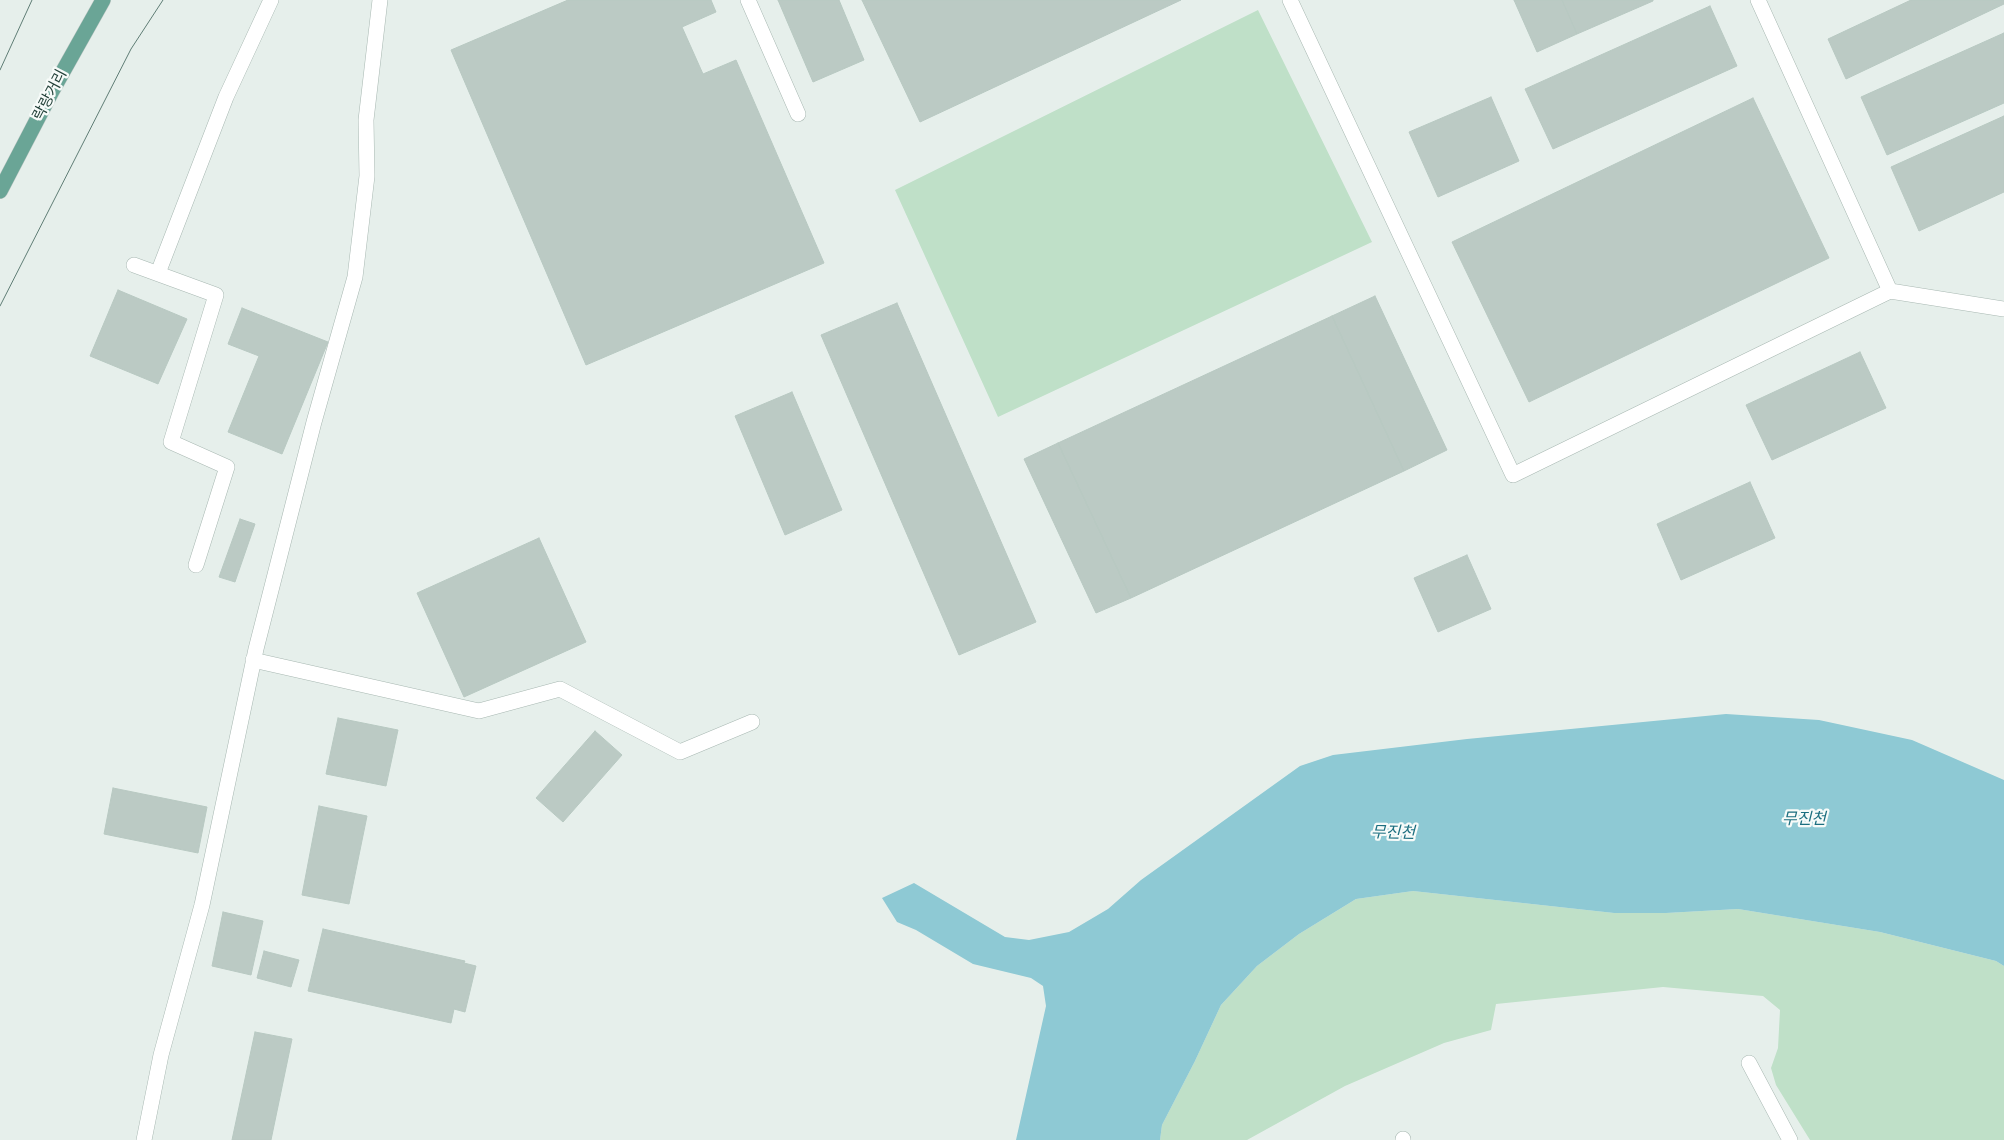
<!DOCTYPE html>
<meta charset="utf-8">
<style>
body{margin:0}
canvas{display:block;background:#e6efeb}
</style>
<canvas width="2004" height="1140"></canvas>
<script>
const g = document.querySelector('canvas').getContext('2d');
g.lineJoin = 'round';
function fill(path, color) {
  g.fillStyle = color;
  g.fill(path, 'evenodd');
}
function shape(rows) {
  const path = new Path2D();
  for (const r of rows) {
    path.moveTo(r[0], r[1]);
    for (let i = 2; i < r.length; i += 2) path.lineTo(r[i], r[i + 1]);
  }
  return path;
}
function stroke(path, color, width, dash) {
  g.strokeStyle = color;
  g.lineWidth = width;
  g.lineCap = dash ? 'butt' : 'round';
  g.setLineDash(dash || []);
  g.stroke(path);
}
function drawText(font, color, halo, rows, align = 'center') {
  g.font = font + ' Montserrat,"Noto Sans KR",sans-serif';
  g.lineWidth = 4.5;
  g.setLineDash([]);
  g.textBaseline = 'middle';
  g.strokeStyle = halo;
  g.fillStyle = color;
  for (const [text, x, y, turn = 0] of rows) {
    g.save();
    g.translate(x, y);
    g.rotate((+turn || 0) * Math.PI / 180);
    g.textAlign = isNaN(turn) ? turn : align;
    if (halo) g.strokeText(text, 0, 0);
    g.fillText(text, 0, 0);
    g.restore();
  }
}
const green = shape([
 [1258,10,1372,242,998,417,895,190],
 [1413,891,1614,913,1666,913,1738,909,1880,932,1996,961,2004,966,2004,1140,1810,1140,1776,1085,1771,1068,1778,1048,1780,1010,1763,996,1663,987,1496,1004,1491,1030,1444,1043,1345,1086,1247,1140,1160,1140,1162,1125,1195,1061,1221,1005,1257,966,1299,934,1356,899]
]);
const water = shape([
 [1726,714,1819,720,1912,740,2004,780,2004,966,1996,961,1880,932,1738,909,1666,913,1614,913,1413,891,1356,899,1299,934,1257,966,1221,1005,1195,1061,1162,1125,1160,1140,1016,1140,1046,1006,1043,986,1031,978,973,964,916,930,897,922,882,898,914,883,1005,937,1029,940,1069,932,1108,909,1141,880,1300,766,1333,755,1467,739]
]);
const building = shape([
 [568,0,711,0,716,12,682,27,703,74,736,60,824,263,586,365,451,50,568,0],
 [778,0,839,0,864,60,813,82,778,0],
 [862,0,1181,0,920,122,862,0],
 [1514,0,1562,0,1577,34,1537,52,1514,0],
 [1562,0,1653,0,1653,1,1577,34,1562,0],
 [1911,0,2004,0,2004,4,1846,79,1828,39,1911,0],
 [1710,6,1737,66,1553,149,1525,89,1710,6],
 [2004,33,2004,103,1887,155,1861,97,2004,33],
 [1491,97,1519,161,1438,197,1409,132,1491,97],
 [1753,98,1829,258,1529,402,1452,242,1753,98],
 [2004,116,2004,192,1919,231,1891,167,2004,116],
 [118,290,187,319,158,384,90,356,118,290],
 [1375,296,1447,450,1404,471,1332,316,1375,296],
 [897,303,1036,622,959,655,821,335,897,303],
 [242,308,328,342,282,454,228,432,259,356,228,344,242,308],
 [1332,316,1404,471,1131,598,1058,443,1332,316],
 [1860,352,1886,408,1772,460,1746,405,1860,352],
 [792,392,842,510,785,535,735,416,792,392],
 [1058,443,1131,598,1096,613,1024,459,1058,443],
 [1750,482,1775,538,1681,580,1657,524,1750,482],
 [240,519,255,524,235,582,219,577,240,519],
 [539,538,586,642,464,697,417,593,539,538],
 [1467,555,1491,609,1438,632,1414,578,1467,555],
 [338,718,398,730,386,786,326,774,338,718],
 [595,731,622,755,563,822,536,798,595,731],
 [113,788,207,807,198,853,104,834,113,788],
 [319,806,367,816,349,904,302,895,319,806],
 [223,912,263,921,251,975,212,966,223,912],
 [323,929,465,961,464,963,476,966,465,1012,454,1009,451,1023,308,991,323,929],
 [264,951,299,960,291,987,257,978,264,951],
 [255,1032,292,1039,271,1140,232,1140,255,1032]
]);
const service = shape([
 [134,265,216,295,171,442,227,467,196,565],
 [1749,1063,1790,1140],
 [1403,1139,1403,1140]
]);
const minor = shape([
 [748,0,798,114],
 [1290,0,1513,475,1890,291,2004,309],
 [1758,0,1890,291],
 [158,273,226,97,271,0],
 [253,660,479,711,560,689,680,752,752,722],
 [144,1140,161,1055,202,905,256,649,314,422,355,277,367,176,366,120,380,0]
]);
const primary = shape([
 [0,191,52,91,103,0]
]);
const tram = shape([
 [0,70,32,0],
 [0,306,131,49,163,0]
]);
const streetNames = [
 ["락랑거리",50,95,-62]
];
const waterNames = [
 ["무진천",1804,819],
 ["무진천",1393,833,1]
];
fill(green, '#bfe0c8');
fill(water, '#8ec9d4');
fill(building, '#bbcac4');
stroke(building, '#b8c9c2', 1);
stroke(service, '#a8b8b2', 16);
stroke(minor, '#a8b8b2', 16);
stroke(primary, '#c2cac8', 16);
stroke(service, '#fff', 15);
stroke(minor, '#fff', 15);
stroke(primary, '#6aa596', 15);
stroke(tram, '#5f7d75', 1);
drawText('15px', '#24423a', '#f7fbf9', streetNames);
drawText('italic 16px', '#1c6f80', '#f7fbf9', waterNames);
</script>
